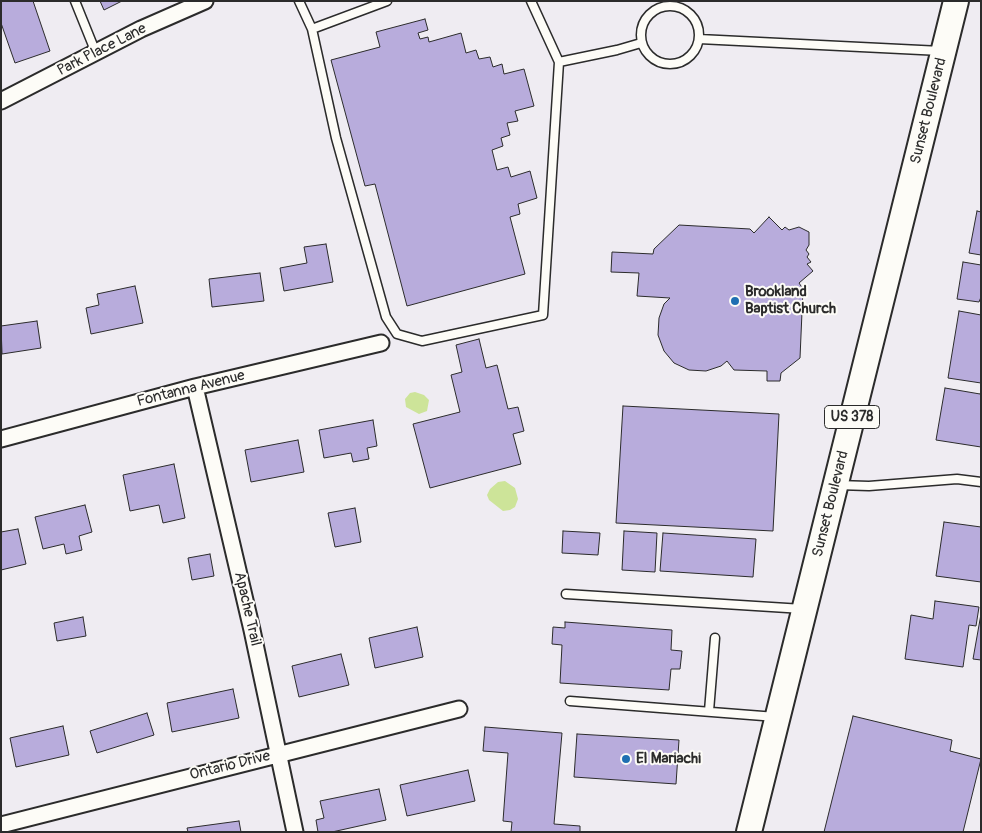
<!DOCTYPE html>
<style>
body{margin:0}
#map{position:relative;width:982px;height:833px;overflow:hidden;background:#efecf2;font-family:Pangolin,sans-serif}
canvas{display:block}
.frame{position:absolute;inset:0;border:2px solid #2b2b2b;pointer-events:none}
</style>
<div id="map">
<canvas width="982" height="833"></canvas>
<div class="frame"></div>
</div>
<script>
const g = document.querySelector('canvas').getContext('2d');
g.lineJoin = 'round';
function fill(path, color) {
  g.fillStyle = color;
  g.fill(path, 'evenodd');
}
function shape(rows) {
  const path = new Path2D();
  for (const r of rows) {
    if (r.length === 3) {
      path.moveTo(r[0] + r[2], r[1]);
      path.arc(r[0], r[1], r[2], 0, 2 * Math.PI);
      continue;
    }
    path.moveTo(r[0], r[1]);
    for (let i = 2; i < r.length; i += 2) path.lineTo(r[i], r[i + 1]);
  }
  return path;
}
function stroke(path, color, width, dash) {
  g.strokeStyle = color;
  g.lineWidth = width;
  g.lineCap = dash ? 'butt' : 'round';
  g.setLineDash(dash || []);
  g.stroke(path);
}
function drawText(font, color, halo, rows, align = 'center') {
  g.font = font + ' Pangolin,sans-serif';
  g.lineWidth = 4;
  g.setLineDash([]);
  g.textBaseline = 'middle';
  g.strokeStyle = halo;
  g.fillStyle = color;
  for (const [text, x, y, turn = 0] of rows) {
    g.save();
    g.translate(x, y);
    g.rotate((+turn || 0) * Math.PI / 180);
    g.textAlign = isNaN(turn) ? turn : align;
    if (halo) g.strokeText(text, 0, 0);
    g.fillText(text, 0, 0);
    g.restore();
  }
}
const green = shape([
 [415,392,424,395,429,400,427,411,419,414,406,407,405,399,410,393],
 [505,481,515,488,518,499,515,507,510,510,503,511,489,500,487,495,490,489,498,482]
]);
const building = shape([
 [1,1,33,1,50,51,15,63,1,23,1,1],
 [100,1,122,1,104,10,100,1],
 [425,19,428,30,418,33,420,39,428,37,429,42,461,33,466,53,476,50,479,59,490,57,493,67,502,64,504,74,524,69,534,106,515,111,518,121,507,123,510,135,501,138,503,146,492,150,497,170,508,167,511,177,530,171,537,198,518,204,520,214,510,217,525,274,407,306,375,184,365,186,331,60,380,47,376,32,425,19],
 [977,211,981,212,981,255,969,253,977,211],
 [769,217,782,230,785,227,789,230,799,227,809,232,809,245,806,250,809,254,807,257,811,262,807,264,813,271,799,283,803,289,800,358,781,373,780,381,767,381,767,371,734,370,727,361,721,366,706,371,689,370,674,363,664,351,658,335,659,318,664,304,670,298,637,296,639,273,611,272,612,252,653,254,654,249,679,225,750,229,754,233,769,217],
 [326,244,333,282,284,291,280,268,307,263,304,247,326,244],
 [963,262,981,265,981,297,979,302,957,299,963,262],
 [260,273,264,301,212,307,209,279,260,273],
 [135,286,143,323,91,334,86,308,99,305,97,294,135,286],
 [959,311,981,315,981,383,948,378,959,311],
 [37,321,41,348,2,354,1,326,37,321],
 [479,339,486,368,497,365,508,409,518,407,524,431,513,434,521,464,430,488,413,424,460,412,451,375,462,372,456,345,479,339],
 [945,388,980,394,981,392,981,447,936,440,945,388],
 [623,406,779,414,773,531,616,523,623,406],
 [373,420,377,446,367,448,369,459,353,462,351,453,324,458,319,430,373,420],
 [298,440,304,472,251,482,245,450,298,440],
 [174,464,185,518,163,523,159,505,130,511,123,475,174,464],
 [85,505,92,532,79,536,82,550,66,554,64,544,43,549,35,517,85,505],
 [355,508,361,542,335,547,328,513,355,508],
 [944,522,981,527,981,582,936,576,944,522],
 [18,529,26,564,1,570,1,532,18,529],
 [563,531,600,533,598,555,562,553,563,531],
 [624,531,657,533,655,572,622,570,624,531],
 [663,533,756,539,753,577,660,571,663,533],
 [210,554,214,576,192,580,188,558,210,554],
 [935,601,979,607,976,626,969,625,963,667,905,659,911,615,933,619,935,601],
 [981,614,981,660,973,659,981,614],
 [83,617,86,636,57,641,54,623,83,617],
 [565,622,672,630,671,650,682,651,680,669,671,669,669,690,560,683,562,645,552,644,553,627,565,628,565,622],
 [417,627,423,657,375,668,369,638,417,627],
 [341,654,349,685,299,697,292,666,341,654],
 [233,689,239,718,172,732,167,703,233,689],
 [147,713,154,735,97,753,90,731,147,713],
 [853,716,952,740,950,751,981,759,963,832,824,832,853,716],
 [63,726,69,755,16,767,10,738,63,726],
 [485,727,562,733,554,824,580,826,580,832,511,832,512,822,503,821,508,753,483,751,485,727],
 [577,734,679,740,676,784,574,777,577,734],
 [468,770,475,801,407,816,400,785,468,770],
 [379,789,386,820,332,832,318,832,316,820,324,818,320,801,379,789],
 [239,821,241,832,188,832,187,828,239,821]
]);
const lane = shape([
 [75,1,96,53],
 [299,1,312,29,387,1],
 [531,1,559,62,617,50,641,43],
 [670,35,29],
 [312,29,336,138,386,317,397,334,422,341,543,315,559,62],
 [699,39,941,51],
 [837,485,869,486,957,479,981,482],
 [566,594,803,609],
 [570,701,776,717],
 [709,711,715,638]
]);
const street = shape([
 [1,101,141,29,205,1],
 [195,387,252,630,295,832],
 [1,439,195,387,381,343],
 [1,825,459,709]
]);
const primary = shape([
 [749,832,956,1]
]);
const markers = [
 [735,301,5,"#1f6fb2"],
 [626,759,5,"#1f6fb2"]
];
const shields = [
 [852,417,55]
];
const shieldNames = [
 ["US 378",852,417]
];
const streetNames = [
 ["Park Place Lane",102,50,-27],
 ["Sunset Boulevard",929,111,-76],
 ["Fontanna Avenue",191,389,-14],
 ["Sunset Boulevard",831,504,-76],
 ["Apache Trail",247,609,77],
 ["Ontario Drive",230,766,-14]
];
const poiNames = [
 ["Brookland",745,292],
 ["Baptist Church",745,309],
 ["El Mariachi",636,759]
];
fill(green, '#cde499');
fill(building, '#b8acdc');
stroke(building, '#2b2b2b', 1);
stroke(lane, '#2b2b2b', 11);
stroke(street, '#2b2b2b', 19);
stroke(primary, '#2b2b2b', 28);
stroke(lane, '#fdfcf7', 8);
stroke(street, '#fdfcf7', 15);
stroke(primary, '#fdfcf7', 24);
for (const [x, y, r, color] of markers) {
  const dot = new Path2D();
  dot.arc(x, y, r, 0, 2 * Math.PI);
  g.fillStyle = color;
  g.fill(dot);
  stroke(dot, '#fdfcf7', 2);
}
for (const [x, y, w] of shields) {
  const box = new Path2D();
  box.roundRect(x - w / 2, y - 11.5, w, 23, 4);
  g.fillStyle = '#fdfcf7';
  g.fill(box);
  stroke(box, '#2b2b2b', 1);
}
drawText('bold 14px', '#2b2b2b', null, shieldNames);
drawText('15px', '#2b2b2b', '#fdfcf7', streetNames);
drawText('bold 15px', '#2b2b2b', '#fdfcf7', poiNames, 'left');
</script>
